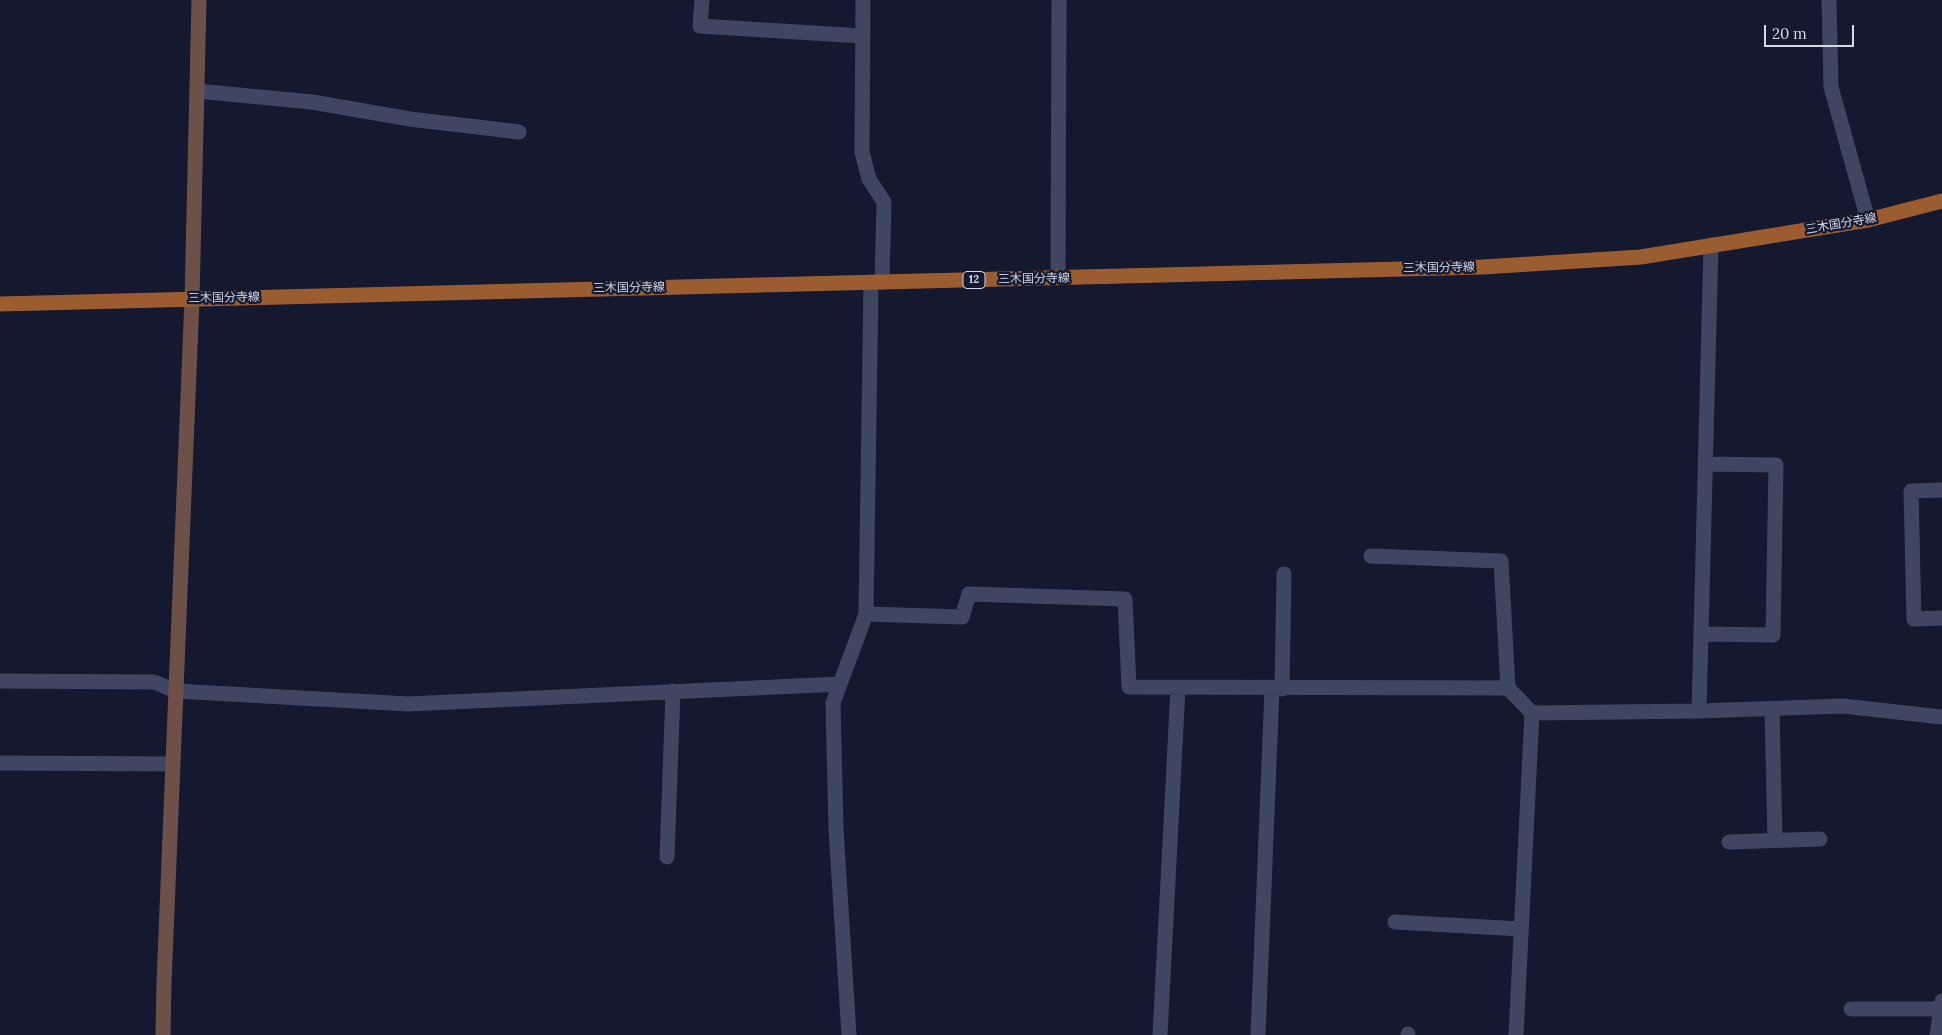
<!DOCTYPE html>
<meta charset="utf-8">
<style>
body{margin:0}
#map{position:relative;width:1942px;height:1035px;overflow:hidden;background:#141930;font-family:Lora,serif}
canvas{display:block}
.scale{position:absolute;left:1764px;top:25px;width:90px;height:22px;box-sizing:border-box;border:2px solid #d4d9e9;border-top:0;padding-left:6px;font-size:15px;line-height:18px;white-space:nowrap;color:#d4d9e9;-webkit-text-stroke:4px #141930;paint-order:stroke}
</style>
<div id="map">
<canvas width="1942" height="1035"></canvas>
<div class="scale">20 m</div>
</div>
<script>
const g = document.querySelector('canvas').getContext('2d');
g.lineJoin = 'round';
function shape(rows) {
  const path = new Path2D();
  for (const r of rows) {
    path.moveTo(r[0], r[1]);
    for (let i = 2; i < r.length; i += 2) path.lineTo(r[i], r[i + 1]);
  }
  return path;
}
function stroke(path, color, width, dash) {
  g.strokeStyle = color;
  g.lineWidth = width;
  g.lineCap = dash ? 'butt' : 'round';
  g.setLineDash(dash || []);
  g.stroke(path);
}
function drawText(font, color, halo, rows, align = 'center') {
  g.font = font + ' Lora,"Noto Sans JP",serif';
  g.lineWidth = 4.5;
  g.setLineDash([]);
  g.textBaseline = 'middle';
  g.strokeStyle = halo;
  g.fillStyle = color;
  for (const [text, x, y, turn = 0] of rows) {
    g.save();
    g.translate(x, y);
    g.rotate((+turn || 0) * Math.PI / 180);
    g.textAlign = isNaN(turn) ? turn : align;
    if (halo) g.strokeText(text, 0, 0);
    g.fillText(text, 0, 0);
    g.restore();
  }
}
const street = shape([
 [702,0,700,26,862,36],
 [863,0,862,152,869,179,884,202,882,282],
 [1829,0,1831,87,1868,220],
 [197,91,312,102,410,119,519,132],
 [1058,278,1059,0],
 [1942,490,1911,491,1914,619,1942,618],
 [1371,556,1501,561,1508,688],
 [866,614,962,617,969,594,1125,599,1129,687,1508,688,1532,713,1699,711,1843,706,1942,717],
 [1701,634,1773,635,1776,465,1706,464],
 [0,681,154,682,176,691,408,704,840,684],
 [1282,689,1284,574],
 [1772,709,1775,840],
 [1699,711,1711,245],
 [0,763,172,764],
 [1729,842,1820,839],
 [667,857,673,691],
 [1395,922,1521,929],
 [1851,1009,1939,1009],
 [849,1035,836,829,833,703,866,614,871,282],
 [1160,1035,1178,688],
 [1258,1035,1272,689],
 [1408,1035,1408,1034],
 [1516,1035,1532,713],
 [1937,1035,1942,1001]
]);
const secondary = shape([
 [163,1035,164,983,192,299,199,0]
]);
const primary = shape([
 [0,304,1483,267,1641,257,1868,220,1942,201]
]);
const shields = [
 [974,280,22]
];
const shieldNames = [
 ["12",974,280]
];
const streetNames = [
 ["三木国分寺線",1841,224,-10],
 ["三木国分寺線",1439,268,-1],
 ["三木国分寺線",1034,279,-1],
 ["三木国分寺線",629,288,-1],
 ["三木国分寺線",224,298,-1]
];
stroke(street, '#3f4661', 15);
stroke(secondary, '#6d5148', 15);
stroke(primary, '#9b5d30', 15);
for (const [x, y, w] of shields) {
  const box = new Path2D();
  box.roundRect(x - w / 2, y - 8.5, w, 17, 4);
  g.fillStyle = '#141930';
  g.fill(box);
  stroke(box, '#d4d9e9', 1);
}
drawText('bold 11px', '#d4d9e9', null, shieldNames);
drawText('12px', '#d4d9e9', '#141930', streetNames);
</script>
